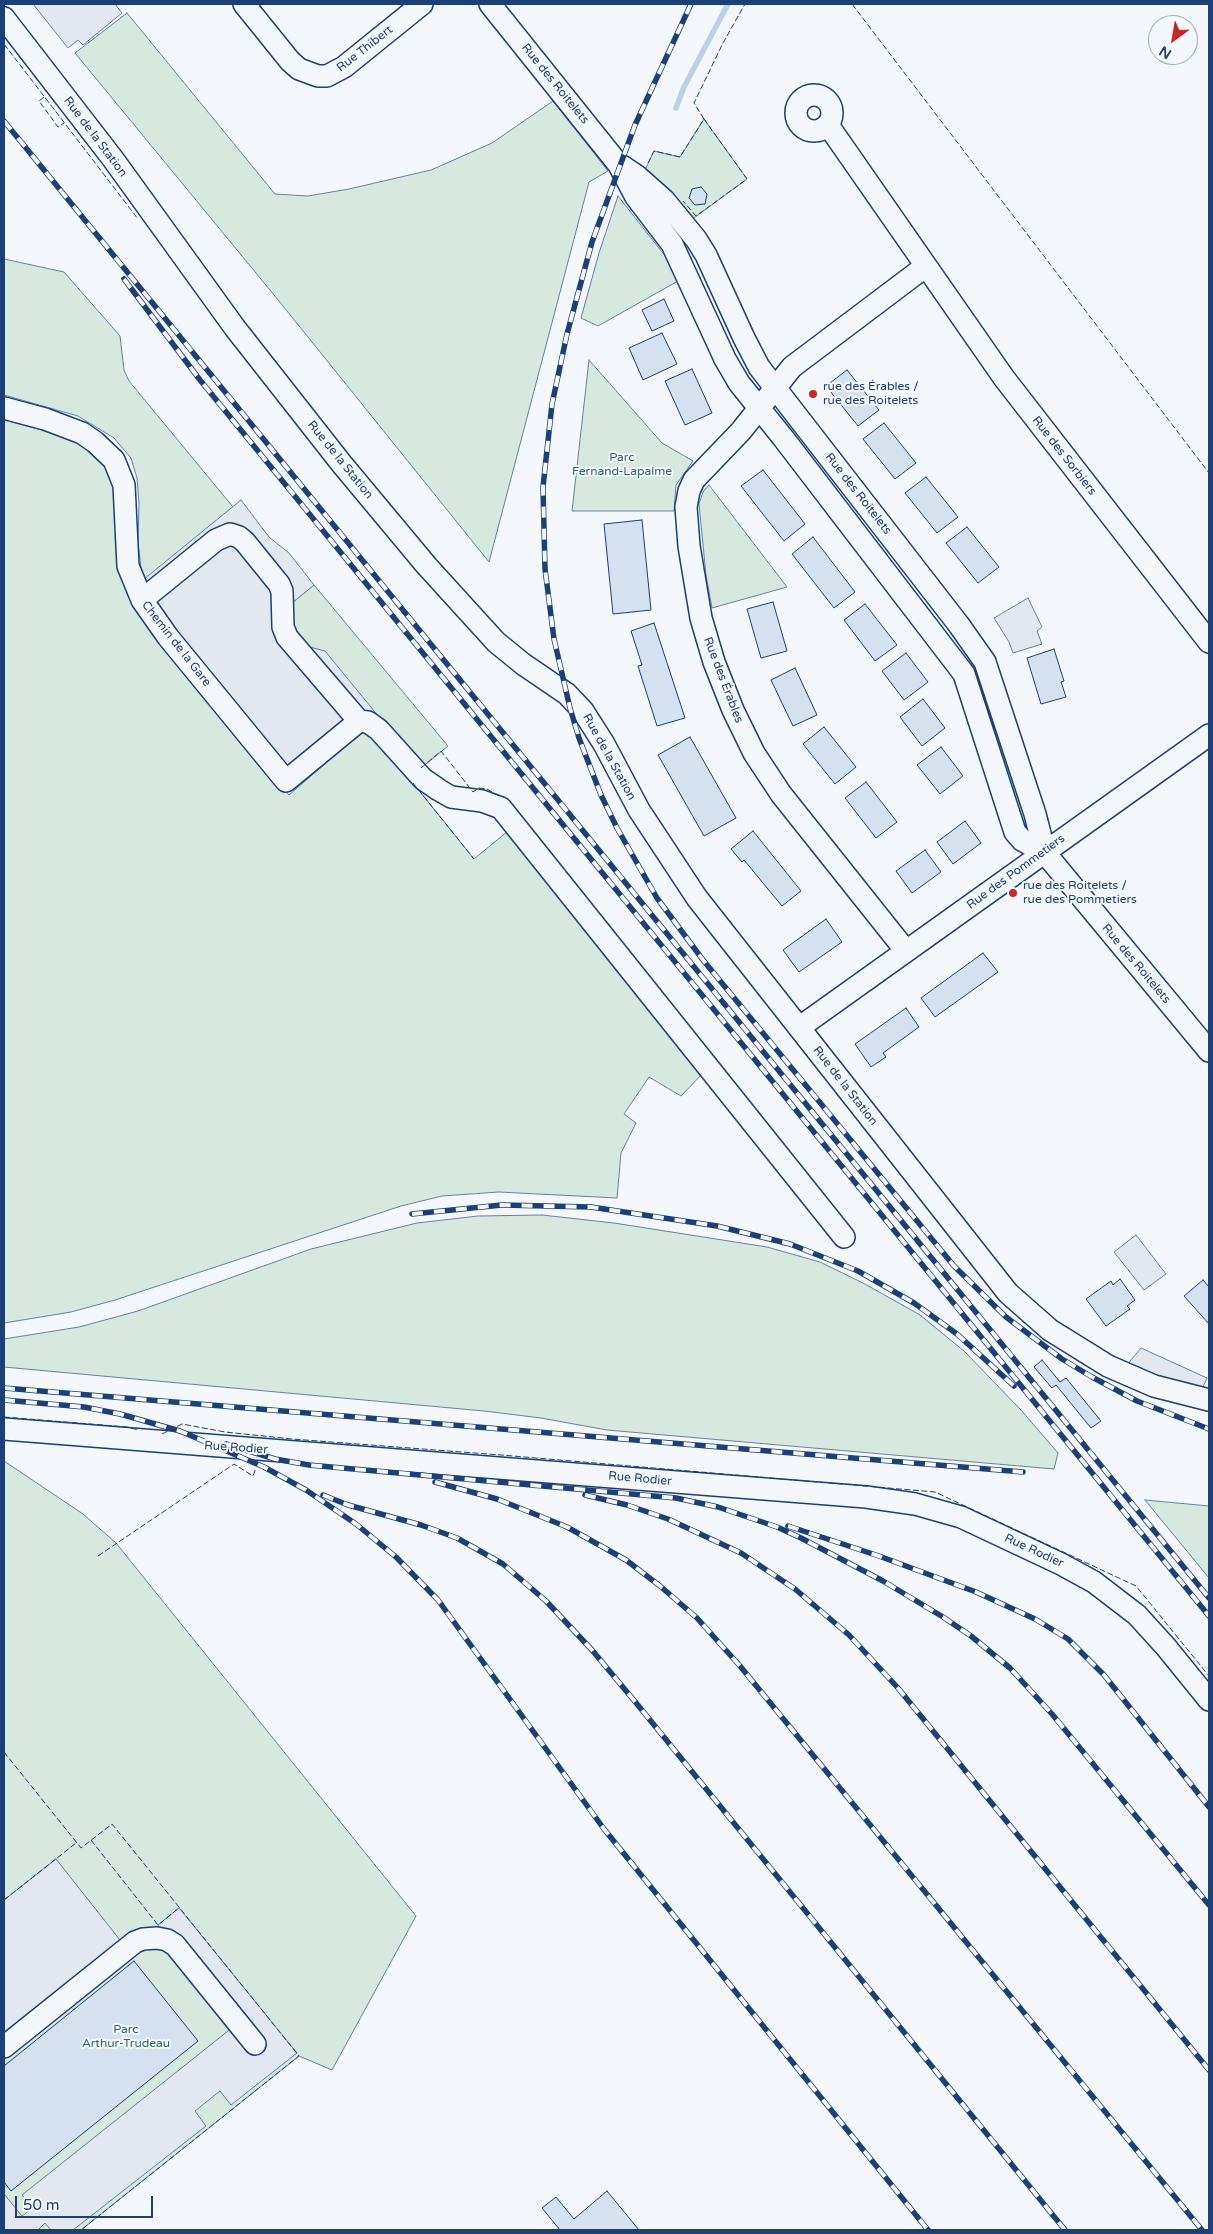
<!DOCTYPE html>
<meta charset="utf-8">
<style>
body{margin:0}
#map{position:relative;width:1213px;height:2234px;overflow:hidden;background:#f4f7fb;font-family:"Varela Round",sans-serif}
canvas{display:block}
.frame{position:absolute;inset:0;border:5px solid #1d3f73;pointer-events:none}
.north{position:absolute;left:1148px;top:15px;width:50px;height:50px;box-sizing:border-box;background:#f4f7fb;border:1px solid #9eadc5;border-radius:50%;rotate:212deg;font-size:14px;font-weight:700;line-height:20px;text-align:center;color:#1d3f73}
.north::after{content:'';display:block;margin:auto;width:18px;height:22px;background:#c62828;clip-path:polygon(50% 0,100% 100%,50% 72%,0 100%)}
.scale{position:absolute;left:15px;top:2196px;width:138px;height:22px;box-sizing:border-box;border:2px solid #1d3f73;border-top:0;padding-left:6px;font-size:15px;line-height:18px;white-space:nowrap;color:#1d3f73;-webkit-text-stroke:4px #f4f7fb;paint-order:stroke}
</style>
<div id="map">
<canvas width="1213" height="2234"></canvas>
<div class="frame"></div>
<div class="north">N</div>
<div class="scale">50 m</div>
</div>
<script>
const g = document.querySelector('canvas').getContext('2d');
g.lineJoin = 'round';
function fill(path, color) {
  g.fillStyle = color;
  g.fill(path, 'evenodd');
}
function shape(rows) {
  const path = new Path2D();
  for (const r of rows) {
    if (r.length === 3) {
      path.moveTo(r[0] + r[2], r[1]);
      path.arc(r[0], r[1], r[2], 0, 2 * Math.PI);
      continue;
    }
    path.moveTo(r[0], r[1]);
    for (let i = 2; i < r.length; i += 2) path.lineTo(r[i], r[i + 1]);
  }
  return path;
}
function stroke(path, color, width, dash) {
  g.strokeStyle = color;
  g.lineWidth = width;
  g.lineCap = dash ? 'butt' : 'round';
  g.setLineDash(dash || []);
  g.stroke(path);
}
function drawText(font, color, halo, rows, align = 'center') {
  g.font = font + ' "Varela Round",sans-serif';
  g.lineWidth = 4;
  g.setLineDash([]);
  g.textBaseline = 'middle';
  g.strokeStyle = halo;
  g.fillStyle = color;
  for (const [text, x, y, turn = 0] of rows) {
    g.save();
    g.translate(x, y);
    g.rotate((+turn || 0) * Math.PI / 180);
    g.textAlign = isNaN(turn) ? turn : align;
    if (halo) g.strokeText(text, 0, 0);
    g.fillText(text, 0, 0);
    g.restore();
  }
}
const green = shape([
 [127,13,275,194,308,196,349,189,431,170,492,143,553,101,608,171,589,182,489,562,279,301,75,53,127,13],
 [704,119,747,179,694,218,680,202,645,170,654,151,680,157,704,119],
 [618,196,666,257,678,281,598,326,581,318,599,253,618,196],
 [4,259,64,272,120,336,124,370,129,381,233,507,144,580,142,576,138,543,139,504,137,478,131,458,114,438,78,416,4,395,4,259],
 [589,360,662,443,693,461,676,485,674,511,572,511,589,360],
 [4,420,72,438,97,454,113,478,118,557,127,593,306,646,294,634,292,603,314,585,448,746,409,778,474,859,508,831,704,1072,681,1096,649,1077,624,1114,636,1123,621,1153,617,1198,499,1192,442,1196,401,1206,115,1300,71,1312,4,1323,4,420],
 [709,485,787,587,712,608,706,575,699,504,703,492,709,485],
 [542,1215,614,1223,767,1247,820,1262,865,1284,920,1315,964,1351,1020,1409,1058,1453,1054,1469,607,1430,541,1418,484,1411,4,1367,4,1339,79,1327,138,1311,311,1249,417,1223,478,1216,542,1215],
 [4,1461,83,1514,116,1543,416,1916,332,2070,299,2056,81,2230,4,2230,4,1461],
 [1145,1500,1209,1506,1209,1578,1145,1500]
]);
const parking = shape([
 [33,4,115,4,122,13,83,45,78,40,68,48,33,4],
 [241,500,269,537,289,553,314,585,292,603,294,634,306,646,325,651,379,717,289,795,149,628,138,614,127,593,241,500],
 [1028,598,1042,627,1037,631,1042,644,1013,653,1009,642,994,618,1028,598],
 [1136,1235,1166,1274,1144,1290,1114,1252,1136,1235],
 [1141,1348,1207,1378,1198,1398,1126,1366,1141,1348],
 [56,1859,120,1940,4,2033,4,1900,56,1859],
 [179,1908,297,2053,231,2105,220,2091,195,2111,206,2126,73,2230,51,2230,45,2223,38,2230,4,2230,4,2194,22,2216,33,2208,22,2195,238,2023,158,1925,179,1908]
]);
const stream = shape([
 [676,108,684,87,728,4]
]);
const building = shape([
 [701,187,707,194,705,204,695,205,689,198,692,189,701,187],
 [664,299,674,321,652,331,642,310,664,299],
 [662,333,677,364,643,380,629,348,662,333],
 [692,369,712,413,685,425,665,381,692,369],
 [847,370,879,410,858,426,826,386,847,370],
 [884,423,916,463,895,479,863,439,884,423],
 [763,470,805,524,784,541,741,486,763,470],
 [926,477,958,517,937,533,905,493,926,477],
 [642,520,651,610,613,614,604,524,642,520],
 [967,527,999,567,978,583,946,543,967,527],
 [813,537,855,592,834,608,792,554,813,537],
 [773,602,787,651,761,658,747,609,773,602],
 [865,604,897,645,875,661,844,620,865,604],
 [654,623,685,718,657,726,638,666,642,665,631,631,654,623],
 [1054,649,1064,681,1061,682,1066,697,1041,704,1027,658,1054,649],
 [906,653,928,682,904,700,882,671,906,653],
 [795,668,817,715,793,726,771,680,795,668],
 [923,699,945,728,922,746,900,717,923,699],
 [824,727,856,767,835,784,803,744,824,727],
 [690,737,736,818,704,836,658,755,690,737],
 [941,747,963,776,940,794,917,765,941,747],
 [866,782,897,822,876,838,845,798,866,782],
 [965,821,981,843,953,864,937,842,965,821],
 [753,831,801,891,782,906,744,860,742,862,731,849,753,831],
 [925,850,941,872,912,893,896,871,925,850],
 [826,919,842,942,799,972,783,950,826,919],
 [983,953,998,972,935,1017,921,998,983,953],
 [906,1008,919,1027,883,1053,886,1057,871,1067,855,1044,906,1008],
 [1120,1279,1135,1300,1127,1306,1130,1309,1106,1326,1086,1299,1111,1281,1113,1285,1120,1279],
 [1203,1280,1209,1287,1209,1324,1184,1296,1203,1280],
 [1042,1360,1060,1382,1066,1378,1101,1421,1091,1428,1056,1385,1052,1388,1034,1367,1042,1360],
 [134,1961,198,2041,11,2191,4,2182,4,2066,134,1961],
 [607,2191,639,2230,560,2230,542,2208,556,2197,574,2219,607,2191]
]);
const minor = shape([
 [244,4,290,61,299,69,318,76,327,76,344,67,422,4],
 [490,4,619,165,636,197,672,244,725,359,739,383,784,439,964,674,1015,832,1022,840,1045,853,1209,1051],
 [4,18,113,159,235,328,341,463,426,565,496,642,523,664,567,694,583,711,604,744,639,810,697,898,1008,1293,1050,1330,1108,1366,1154,1386,1209,1400],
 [814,113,18],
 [828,125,1004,378,1209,642],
 [622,166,637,176,664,200,696,239,706,255,744,338,759,367,959,625,985,662,1035,814,1045,853],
 [4,408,45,419,82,433,95,442,114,460,124,485,128,566,142,600,168,637,286,781,359,721,287,637,283,627,282,591,279,584,245,542,239,537,230,534,216,540,142,600],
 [359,721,368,722,379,730,423,779,439,790,451,797,482,801,501,808,844,1237],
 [906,951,781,794,754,753,733,710,714,662,701,618,689,546,686,507,689,491,694,480,741,431,792,367,926,266],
 [800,1027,1209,735],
 [4,1429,866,1497,915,1504,961,1517,1061,1564,1094,1582,1137,1615,1166,1647,1209,1700],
 [4,2047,135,1942,143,1939,157,1938,167,1940,175,1945,255,2044]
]);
const rail = shape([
 [691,4,635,125,592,242,567,334,552,404,543,487,545,569,554,639,570,708,579,738,601,795,617,828,657,898,703,960,954,1266,1006,1317,1062,1359,1092,1377,1137,1401,1209,1429],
 [4,121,1209,1598],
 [124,279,200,380,1209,1616],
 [412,1214,502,1205,591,1207,717,1226,790,1244,858,1271,914,1303,957,1334,1014,1386],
 [4,1388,1023,1472],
 [4,1400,84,1407,120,1414,180,1431,264,1467,306,1490,356,1524,396,1557,438,1600,604,1829,928,2230],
 [226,1444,275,1459,309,1465,676,1498,718,1507,777,1527,801,1538,883,1581,943,1617,971,1636,1010,1668,1052,1714,1209,1905],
 [435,1482,497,1499,567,1527,626,1560,660,1586,697,1618,740,1666,1202,2230],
 [323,1495,348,1505,421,1525,457,1538,503,1564,546,1601,592,1650,637,1704,1065,2230],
 [585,1495,627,1505,668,1519,741,1553,795,1589,849,1635,898,1688,1209,2070],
 [788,1526,879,1556,976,1592,1035,1619,1068,1639,1104,1675,1209,1807]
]);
const fence = shape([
 [852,4,1209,473],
 [4,44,138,219],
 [44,97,39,101,58,127,64,123],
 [704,119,694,103,723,43,745,4],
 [648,163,654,151,680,157,704,119,747,179,696,216,683,201],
 [421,768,441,751,473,792,479,788,487,789,499,796],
 [413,783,474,859],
 [4,1417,127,1427,138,1430],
 [162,1434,182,1424,225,1432,292,1439,501,1455,935,1492,1136,1586,1209,1676],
 [98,1556,234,1464,253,1476,256,1468],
 [4,1752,81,1848,112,1824,299,2056,81,2230],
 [91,1840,158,1925,179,1908],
 [4,1900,76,1843]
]);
const markers = [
 [813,394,5,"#c62828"],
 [1013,893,5,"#c62828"]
];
const streetNames = [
 ["Rue Thibert",365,49,-38],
 ["Rue des Roitelets",555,84,51],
 ["Rue de la Station",95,137,53],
 ["Rue des Sorbiers",1064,456,52],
 ["Rue de la Station",340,460,51],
 ["Rue des Roitelets",858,494,52],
 ["Chemin de la Gare",176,644,52],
 ["Rue des Érables",723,680,69],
 ["Rue de la Station",609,757,61],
 ["Rue des Pommetiers",1016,872,-36],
 ["Rue des Roitelets",1136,964,50],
 ["Rue de la Station",845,1086,52],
 ["Rue Rodier",236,1448,4],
 ["Rue Rodier",640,1479,5],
 ["Rue Rodier",1034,1551,25]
];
const poiNames = [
 ["rue des Érables /",823,387],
 ["rue des Roitelets",823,401],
 ["rue des Roitelets /",1023,886],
 ["rue des Pommetiers",1023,900]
];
const parkNames = [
 ["Parc",622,458],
 ["Fernand-Lapalme",622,472],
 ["Parc",126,2030],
 ["Arthur-Trudeau",126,2044]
];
fill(green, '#d7e8df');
stroke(green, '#687fa3', 1);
fill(parking, '#e3e8f0');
stroke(parking, '#687fa3', 1);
stroke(stream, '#bed0e5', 5.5);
fill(building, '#d5e0f0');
stroke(building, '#1d3f73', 1);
stroke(minor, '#1d3f73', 24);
stroke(minor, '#f4f7fb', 21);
stroke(rail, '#1d3f73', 5.5);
stroke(rail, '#f4f7fb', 4, [11]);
stroke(fence, '#1d3f73', 1, [6, 2.5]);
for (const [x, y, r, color] of markers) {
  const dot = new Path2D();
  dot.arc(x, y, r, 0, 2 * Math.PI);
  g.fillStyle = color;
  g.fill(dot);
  stroke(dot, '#f4f7fb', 2);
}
drawText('12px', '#1d3f73', '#f4f7fb', streetNames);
drawText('12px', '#1d3f73', '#f4f7fb', poiNames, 'left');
drawText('12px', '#2c6c60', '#f4f7fb', parkNames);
</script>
